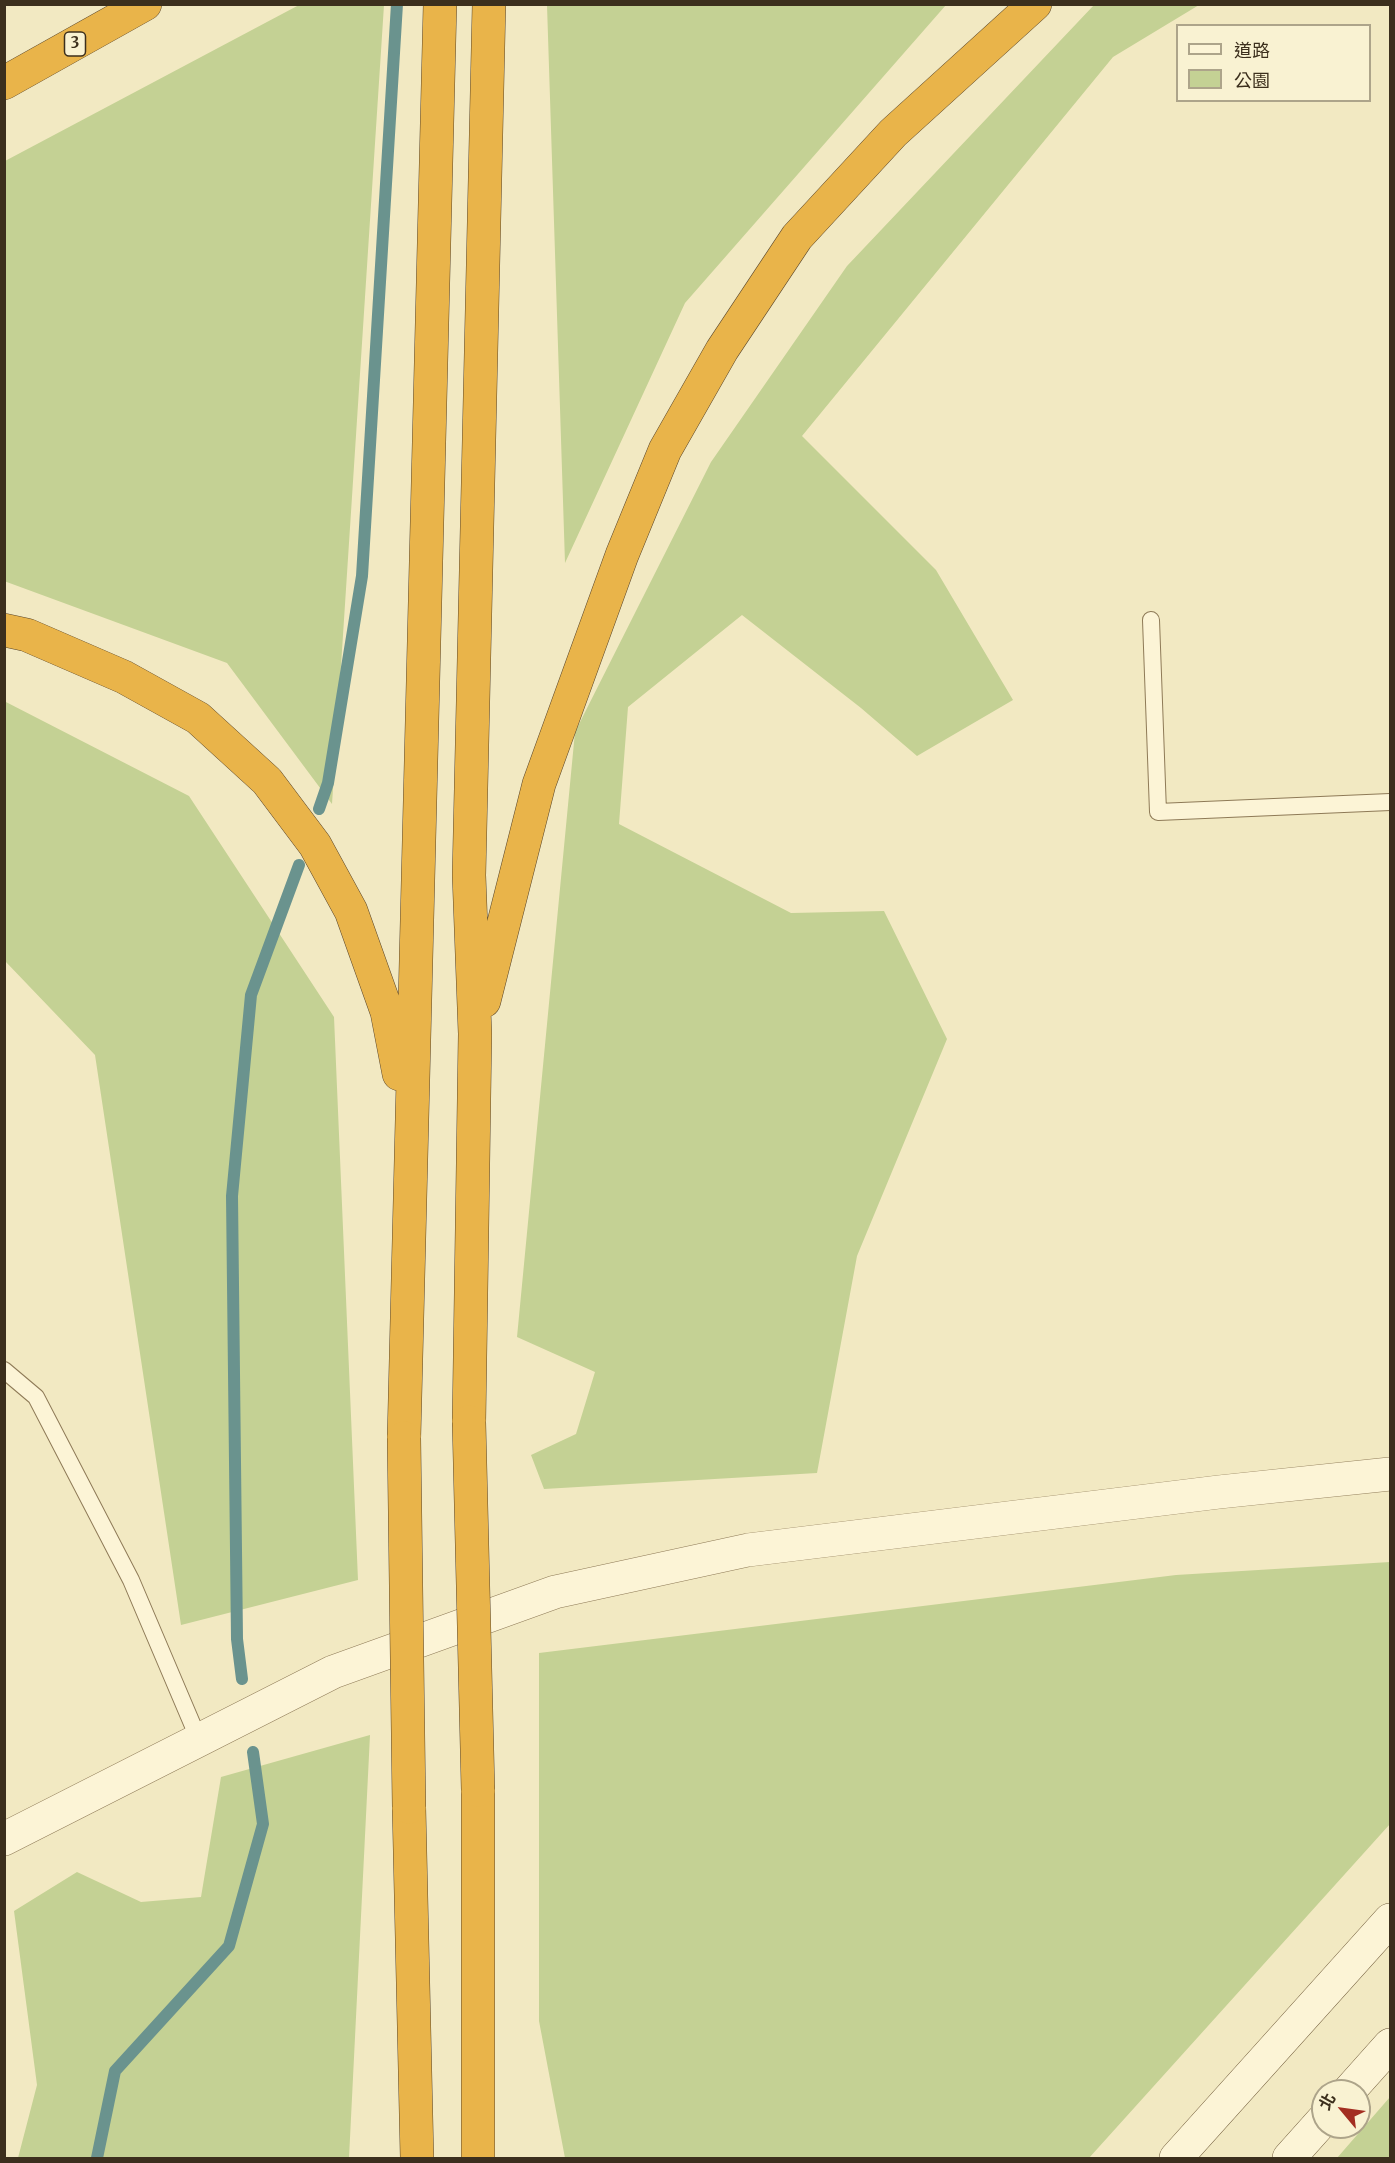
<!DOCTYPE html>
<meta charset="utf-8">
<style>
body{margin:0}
#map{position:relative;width:1395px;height:2163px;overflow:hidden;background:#f2e9c2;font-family:Merriweather,"Noto Sans TC",serif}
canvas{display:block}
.frame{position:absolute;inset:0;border:6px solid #3c2f1d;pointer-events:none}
.legend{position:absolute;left:1176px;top:24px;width:195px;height:78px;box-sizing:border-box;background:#f9f2d2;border:2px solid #ada48a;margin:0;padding:8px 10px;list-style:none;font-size:18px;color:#3c2f1d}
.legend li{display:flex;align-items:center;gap:12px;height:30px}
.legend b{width:30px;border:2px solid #ada48a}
.north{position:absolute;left:1311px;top:2079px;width:60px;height:60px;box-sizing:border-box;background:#f9f2d2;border:2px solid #ada48a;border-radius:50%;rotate:299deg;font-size:16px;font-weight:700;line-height:24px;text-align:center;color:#3c2f1d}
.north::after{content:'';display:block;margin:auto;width:21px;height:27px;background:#a32e21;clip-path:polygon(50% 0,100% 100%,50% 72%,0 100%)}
</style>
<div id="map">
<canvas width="1395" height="2163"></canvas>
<div class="frame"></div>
<ul class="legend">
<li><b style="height:8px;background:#fcf4d6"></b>道路</li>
<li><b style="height:16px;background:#c4d194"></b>公園</li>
</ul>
<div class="north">北</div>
</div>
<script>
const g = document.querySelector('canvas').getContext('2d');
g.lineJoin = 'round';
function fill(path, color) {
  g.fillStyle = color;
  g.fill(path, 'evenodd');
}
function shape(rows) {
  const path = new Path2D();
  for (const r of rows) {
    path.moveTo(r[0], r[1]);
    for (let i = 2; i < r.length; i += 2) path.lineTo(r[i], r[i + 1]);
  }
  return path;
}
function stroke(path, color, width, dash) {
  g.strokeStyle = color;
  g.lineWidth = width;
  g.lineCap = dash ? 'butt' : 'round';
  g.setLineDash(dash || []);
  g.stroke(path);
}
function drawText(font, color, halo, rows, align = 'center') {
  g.font = font + ' Merriweather,serif';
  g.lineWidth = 4.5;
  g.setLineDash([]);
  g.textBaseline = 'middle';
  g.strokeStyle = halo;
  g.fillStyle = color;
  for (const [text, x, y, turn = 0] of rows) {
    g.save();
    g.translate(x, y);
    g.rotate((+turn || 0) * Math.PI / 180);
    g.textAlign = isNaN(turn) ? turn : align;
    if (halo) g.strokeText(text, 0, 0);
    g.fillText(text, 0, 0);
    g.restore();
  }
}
const green = shape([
 [299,5,384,5,332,804,227,663,4,581,5,161],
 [547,5,946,5,685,303,565,563],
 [1094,5,1199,5,1113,57,802,436,936,570,1013,700,917,756,861,708,742,615,628,707,619,824,791,913,884,911,947,1039,857,1256,817,1473,544,1489,531,1455,576,1434,595,1372,517,1337,575,732,711,462,847,266],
 [4,701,189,796,334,1017,358,1580,181,1625,95,1055,5,961],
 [1390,1562,1390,1824,1089,2158,565,2158,539,2021,539,1653,1176,1575],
 [370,1735,349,2158,18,2158,37,2085,14,1911,77,1872,141,1902,201,1897,221,1777],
 [1390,2097,1390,2158,1337,2158]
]);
const stream = shape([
 [319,809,328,783,362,576,397,4],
 [242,1679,237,1639,232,1196,251,995,299,865],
 [97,2158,115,2071,229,1946,263,1824,253,1752]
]);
const service = shape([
 [1151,620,1158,812,1390,802],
 [4,1370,36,1397,131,1580,199,1740]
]);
const tertiary = shape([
 [4,1839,333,1672,555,1592,748,1550,1219,1492,1390,1474]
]);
const secondary = shape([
 [1349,2091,1390,2045],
 [1176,2158,1390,1920],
 [1289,2158,1323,2120]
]);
const motorway = shape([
 [4,83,145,4],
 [4,630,27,635,124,677,198,718,267,781,315,845,351,911,387,1012,399,1074],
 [484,1001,539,784,622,555,665,450,722,350,797,237,893,133,1035,4],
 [469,1422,475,1034,469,875,489,4],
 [404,1438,440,4],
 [409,1807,417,2158],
 [478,2158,478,1790]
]);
const motorwayBridge = shape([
 [469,1422,478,1790],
 [404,1438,409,1807]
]);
const shields = [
 [75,44,21]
];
const shieldNames = [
 ["3",75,44]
];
fill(green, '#c4d194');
stroke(stream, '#6a938e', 12);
stroke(service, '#8e7a57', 18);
stroke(tertiary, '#8e7a57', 34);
stroke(secondary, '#705b3a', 34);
stroke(motorway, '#5b472c', 34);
stroke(service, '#fcf4d6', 16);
stroke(tertiary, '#fcf4d6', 33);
stroke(secondary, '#fcf4d6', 33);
stroke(motorway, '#e9b44a', 33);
stroke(motorwayBridge, '#5b472c', 34, []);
stroke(motorwayBridge, '#e9b44a', 33);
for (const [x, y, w] of shields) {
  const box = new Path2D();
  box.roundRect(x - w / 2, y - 12, w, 24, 4.5);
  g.fillStyle = '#f9f2d2';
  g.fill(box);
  stroke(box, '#3c2f1d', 1.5);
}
drawText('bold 15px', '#3c2f1d', null, shieldNames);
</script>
